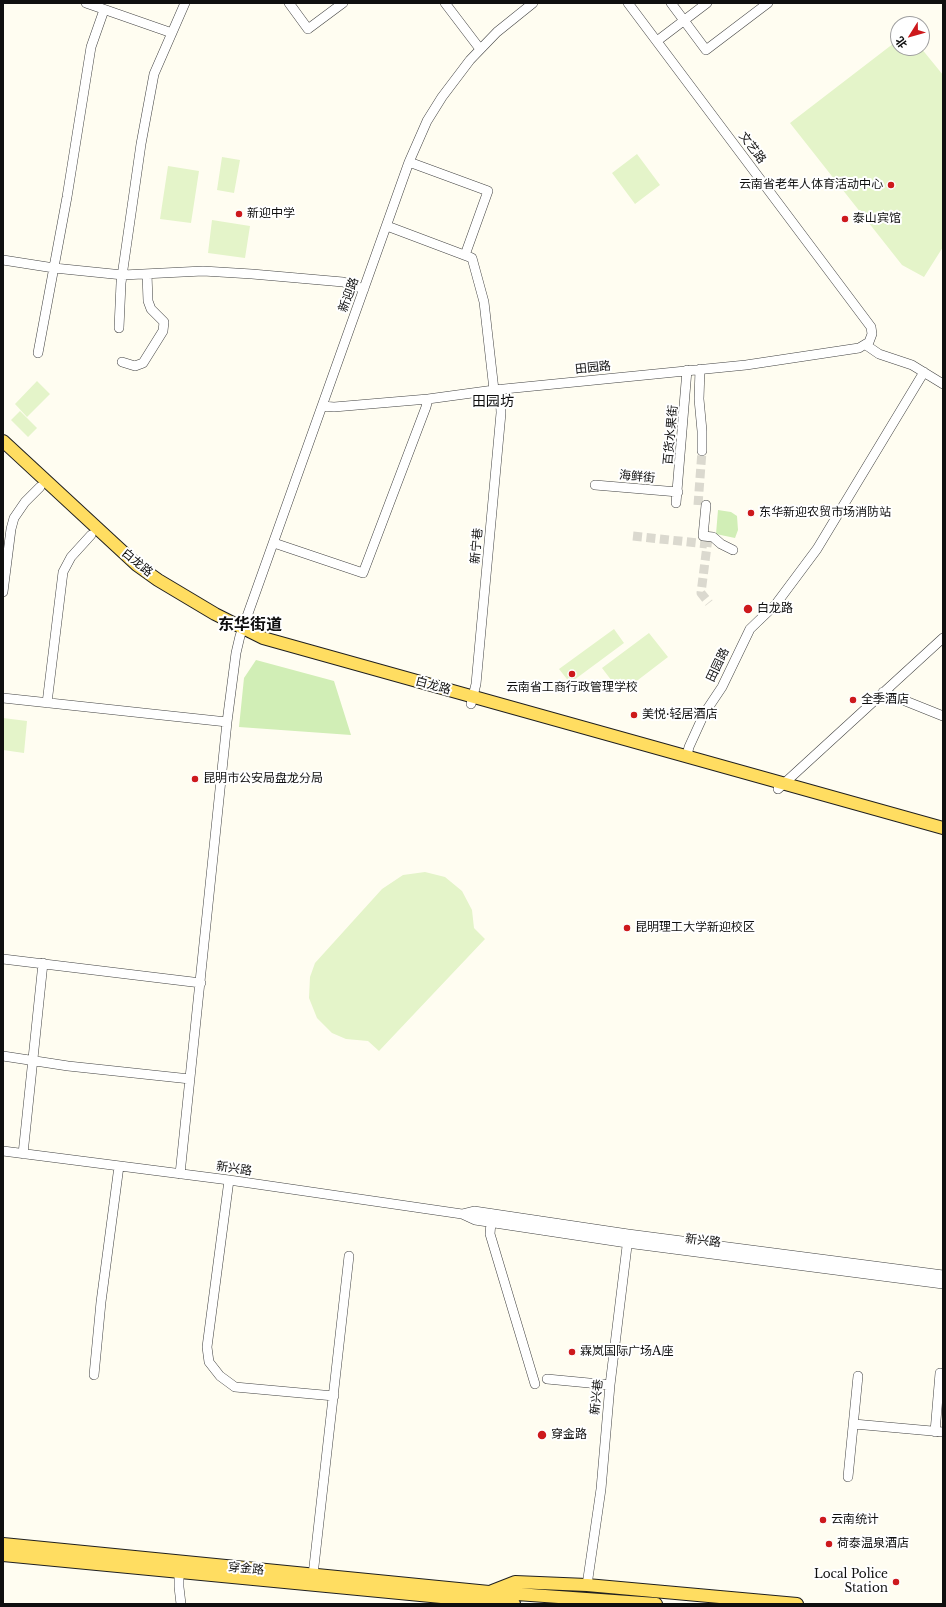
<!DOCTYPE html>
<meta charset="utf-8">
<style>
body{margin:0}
#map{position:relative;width:946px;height:1607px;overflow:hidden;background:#fffdf1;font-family:"Libre Baskerville","Noto Sans SC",serif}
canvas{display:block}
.frame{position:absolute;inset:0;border:4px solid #0f0f0f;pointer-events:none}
.north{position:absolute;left:890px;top:16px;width:40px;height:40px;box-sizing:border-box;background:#fff;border:1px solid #9f9f9f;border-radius:50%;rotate:233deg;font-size:11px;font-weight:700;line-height:16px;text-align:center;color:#0f0f0f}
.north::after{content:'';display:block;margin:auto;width:14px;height:18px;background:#cd191c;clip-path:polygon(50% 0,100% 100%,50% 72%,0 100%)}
</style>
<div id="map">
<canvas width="946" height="1607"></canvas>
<div class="frame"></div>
<div class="north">北</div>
</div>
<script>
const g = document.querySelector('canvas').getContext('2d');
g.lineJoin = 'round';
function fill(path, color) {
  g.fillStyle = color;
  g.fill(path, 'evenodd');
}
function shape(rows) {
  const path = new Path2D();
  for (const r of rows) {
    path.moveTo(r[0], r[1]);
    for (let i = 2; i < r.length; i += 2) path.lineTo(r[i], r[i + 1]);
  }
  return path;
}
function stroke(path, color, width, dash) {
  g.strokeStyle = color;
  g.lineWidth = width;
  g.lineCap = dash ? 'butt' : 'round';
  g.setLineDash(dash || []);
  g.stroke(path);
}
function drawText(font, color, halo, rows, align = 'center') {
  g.font = font + ' "Libre Baskerville","Noto Sans SC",serif';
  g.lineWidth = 4;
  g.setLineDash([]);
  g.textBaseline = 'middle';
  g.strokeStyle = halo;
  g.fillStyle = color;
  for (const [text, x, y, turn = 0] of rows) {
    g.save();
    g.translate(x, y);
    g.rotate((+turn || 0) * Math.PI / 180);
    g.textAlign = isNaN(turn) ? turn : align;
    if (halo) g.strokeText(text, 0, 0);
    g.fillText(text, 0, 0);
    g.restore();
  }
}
const green = shape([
 [718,510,731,512,737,516,738,530,735,538,716,534],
 [256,660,334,681,351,735,239,727,244,678]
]);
const pitch = shape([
 [898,40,898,48,921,48,943,75,943,247,924,277,902,265,790,123],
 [637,154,660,185,635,204,612,173],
 [222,157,240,160,234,193,217,190],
 [168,166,199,171,191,223,160,219],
 [212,220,250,226,245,258,208,253],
 [37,381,50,394,27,417,15,404],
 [20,411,37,428,28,437,11,420],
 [614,629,624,643,570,683,559,669],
 [649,633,668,657,621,693,602,668],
 [3,718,27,721,24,753,3,750],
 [425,872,445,877,462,891,472,910,474,928,485,939,379,1051,368,1041,346,1039,332,1033,317,1018,309,998,310,977,315,963,382,889,403,875]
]);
const minorTunnel = shape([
 [698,505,702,451],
 [633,536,707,544],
 [708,538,701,593,709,603]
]);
const minor = shape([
 [86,3,172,33],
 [289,3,308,29,343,3],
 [445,3,480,49],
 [671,3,706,50,768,3],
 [657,41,707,3],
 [409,162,488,191,465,255],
 [387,226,472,258,484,302,494,390],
 [3,260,54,268,123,275,203,271,252,274,343,282,364,289],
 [119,328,121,283,141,144,154,74,185,3],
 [866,345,879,354,912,365,943,384],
 [38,353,67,197,91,47,104,10],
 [122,362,135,366,143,363,163,331,164,322,151,309,148,301,147,274],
 [700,369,699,399,702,431,702,451],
 [322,406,334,407,428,399,494,390,746,365,859,348,869,342,872,334,871,327,628,3],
 [595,485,678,492],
 [676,503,687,370],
 [706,505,703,536,713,537,721,544,733,550],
 [274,543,363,573,426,407,428,399],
 [3,592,11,529,14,518,25,502,40,487],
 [883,692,943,716],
 [3,698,227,722],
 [47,703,63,572,71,557,91,535],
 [471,704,476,684,501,413,500,389],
 [687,755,689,747,704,714,722,687,750,629,776,604,817,549,924,372],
 [778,789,943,638],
 [3,959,201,983],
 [3,1056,68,1066,190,1079],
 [3,1151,229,1180,462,1214,475,1220,627,1243,943,1284],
 [23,1154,43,963],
 [180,1174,227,722,236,653,240,636,409,162,427,121,442,97,470,60,497,32,533,3],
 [229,1180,207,1347,209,1362,220,1376,235,1387,334,1396],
 [462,1214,474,1211,628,1234,943,1275],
 [491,1222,490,1234,535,1384],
 [94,1375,101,1302,119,1166],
 [547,1379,610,1385],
 [854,1424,943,1432],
 [935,1432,940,1373],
 [848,1477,858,1376],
 [179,1571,179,1587,181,1604],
 [313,1575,349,1256],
 [587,1585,601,1489,610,1385,628,1238]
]);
const major = shape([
 [3,441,137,565,158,580,215,614,263,638,943,828],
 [3,1544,489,1592,656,1604],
 [3,1555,514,1604],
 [492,1591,515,1582,587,1585,797,1604]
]);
const markers = [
 [891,185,4,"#cd191c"],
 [239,214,4,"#cd191c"],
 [845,219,4,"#cd191c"],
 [751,513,4,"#cd191c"],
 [748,609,5,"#cd191c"],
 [572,674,4,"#cd191c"],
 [853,700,4,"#cd191c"],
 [634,715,4,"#cd191c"],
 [195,779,4,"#cd191c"],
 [627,928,4,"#cd191c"],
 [572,1352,4,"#cd191c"],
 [542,1435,5,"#cd191c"],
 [823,1520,4,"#cd191c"],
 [829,1544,4,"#cd191c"],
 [896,1582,4,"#cd191c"]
];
const streetNames = [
 ["文艺路",752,148,53],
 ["新迎路",349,295,-70],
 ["田园路",593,368,-6],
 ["百货水果街",671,435,-85],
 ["海鲜街",637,477,5],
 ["新宁巷",477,546,-85],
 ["白龙路",137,563,39],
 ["田园路",718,665,-64],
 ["白龙路",433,686,15],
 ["新兴路",234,1169,8],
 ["新兴路",703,1241,7],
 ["新兴巷",597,1397,-84],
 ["穿金路",246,1569,5]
];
const poiNames = [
 ["云南省老年人体育活动中心",883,185,"right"],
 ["新迎中学",247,214],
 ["泰山宾馆",853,219],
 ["东华新迎农贸市场消防站",759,513],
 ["白龙路",757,609],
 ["云南省工商行政管理学校",572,688,"center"],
 ["全季酒店",861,700],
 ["美悦·轻居酒店",642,715],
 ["昆明市公安局盘龙分局",203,779],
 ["昆明理工大学新迎校区",635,928],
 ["霖岚国际广场A座",580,1352],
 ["穿金路",551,1435],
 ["云南统计",831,1520],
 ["荷泰温泉酒店",837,1544],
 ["Local Police",888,1575,"right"],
 ["Station",888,1589,"right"]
];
const quarterNames = [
 ["田园坊",493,402]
];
const districtNames = [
 ["东华街道",250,625]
];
fill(green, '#d1eeb6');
fill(pitch, '#e4f4c9');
stroke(minorTunnel, '#dbd9cf', 9, [9, 4.5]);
stroke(minor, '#424242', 10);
stroke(major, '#202020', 14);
stroke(minor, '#fff', 9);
stroke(major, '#ffdd61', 12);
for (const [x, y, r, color] of markers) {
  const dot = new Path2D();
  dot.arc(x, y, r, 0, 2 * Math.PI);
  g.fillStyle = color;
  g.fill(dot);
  stroke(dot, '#fff', 1.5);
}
drawText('12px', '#0f0f0f', '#fff', streetNames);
drawText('12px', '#0f0f0f', '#fff', poiNames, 'left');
drawText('14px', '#0f0f0f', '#fff', quarterNames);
drawText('bold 16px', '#0f0f0f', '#fff', districtNames);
</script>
